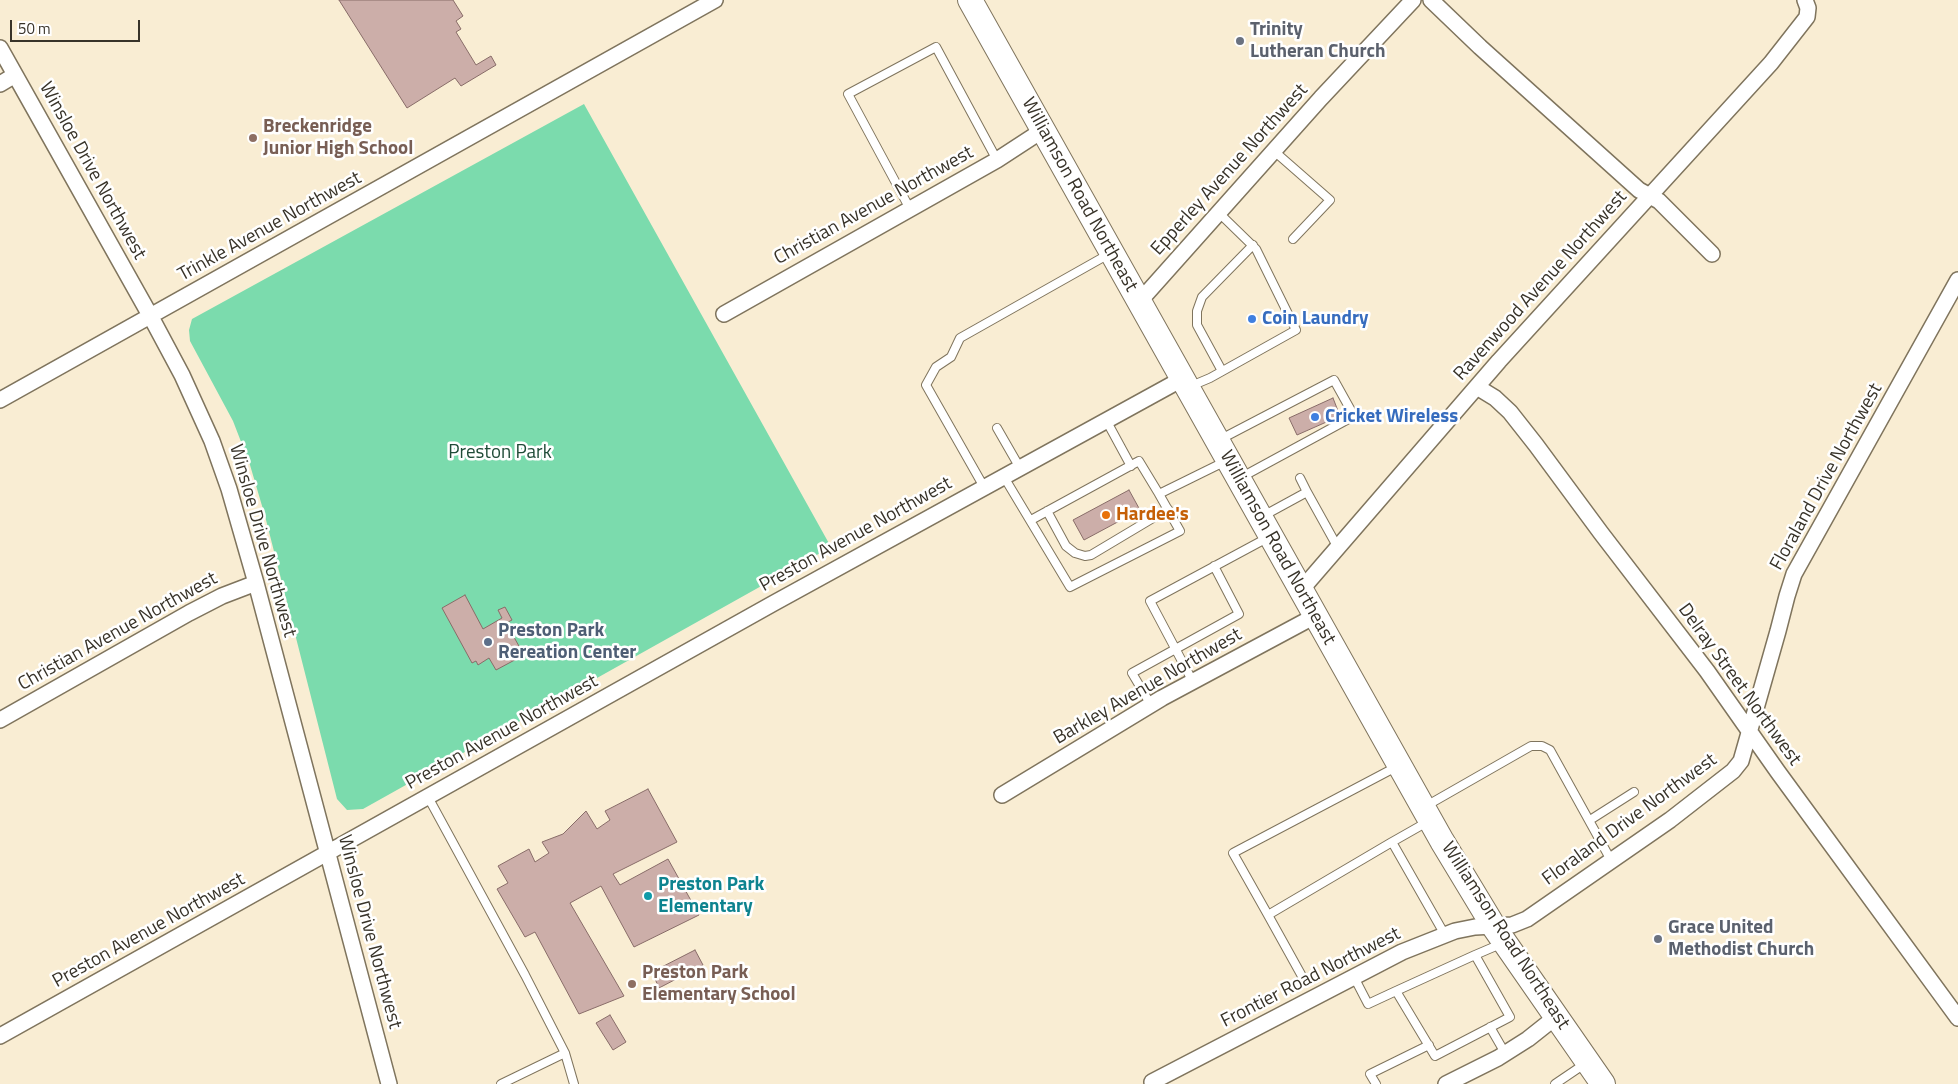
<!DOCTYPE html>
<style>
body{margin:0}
#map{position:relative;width:1958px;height:1084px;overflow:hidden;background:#f9edd3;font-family:"Titillium Web",sans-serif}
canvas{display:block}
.scale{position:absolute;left:10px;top:20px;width:130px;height:22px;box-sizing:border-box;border:2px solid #383329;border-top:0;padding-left:6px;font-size:15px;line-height:18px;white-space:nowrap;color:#383329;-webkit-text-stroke:4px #fff;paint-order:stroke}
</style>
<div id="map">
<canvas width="1958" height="1084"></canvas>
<div class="scale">50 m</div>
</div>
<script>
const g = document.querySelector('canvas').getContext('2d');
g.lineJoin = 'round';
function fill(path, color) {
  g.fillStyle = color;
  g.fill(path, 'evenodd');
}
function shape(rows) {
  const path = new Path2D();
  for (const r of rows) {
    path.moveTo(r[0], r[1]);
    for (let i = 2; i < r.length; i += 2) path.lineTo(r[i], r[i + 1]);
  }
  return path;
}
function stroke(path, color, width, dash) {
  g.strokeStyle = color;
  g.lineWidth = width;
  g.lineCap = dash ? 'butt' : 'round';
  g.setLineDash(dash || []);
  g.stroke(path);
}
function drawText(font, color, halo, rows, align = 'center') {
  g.font = font + ' "Titillium Web",sans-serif';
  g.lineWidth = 5;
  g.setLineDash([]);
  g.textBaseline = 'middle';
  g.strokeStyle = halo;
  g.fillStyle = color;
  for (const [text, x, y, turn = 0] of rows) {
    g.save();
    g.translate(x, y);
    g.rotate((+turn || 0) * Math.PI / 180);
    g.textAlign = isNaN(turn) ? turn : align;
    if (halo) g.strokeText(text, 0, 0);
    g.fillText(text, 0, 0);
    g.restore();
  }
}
const green = shape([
 [584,104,831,547,363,809,347,810,337,799,265,516,250,465,233,421,190,341,189,330,192,319]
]);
const building = shape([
 [339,0,453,0,463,16,456,21,461,29,456,32,476,65,491,56,496,65,461,86,455,78,407,108,339,0],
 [1333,398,1340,416,1297,435,1289,418,1333,398],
 [1129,490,1140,510,1084,540,1073,520,1129,490],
 [465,595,483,629,502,618,498,610,505,607,512,620,506,623,524,655,496,670,489,658,478,665,476,661,472,663,442,608,465,595],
 [648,789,677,842,613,874,620,885,668,859,699,915,634,947,601,886,570,903,624,996,579,1014,535,932,525,937,497,889,508,883,498,866,529,849,535,862,549,853,542,842,563,834,586,811,597,829,610,820,605,811,648,789],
 [695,950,703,965,659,988,652,972,695,950],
 [610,1015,626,1042,613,1050,596,1023,610,1015]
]);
const service = shape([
 [1274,151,1330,200,1293,239],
 [910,209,848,94,936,47,997,160],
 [1222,371,1197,325,1197,311,1202,297,1253,245],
 [1191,386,1210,378,1296,330,1256,249,1218,212],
 [1106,420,1131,466],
 [997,428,1020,468],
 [1219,440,1334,380,1354,416,1240,478],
 [1004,477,1070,587,1180,531,1159,494,1226,461],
 [1300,478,1307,492],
 [984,487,926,385,936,367,951,357,960,338,1109,254],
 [1047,511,1066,546,1075,553,1085,556,1091,555,1168,509],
 [1263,516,1307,492,1337,546],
 [1031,520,1139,461,1159,494],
 [1193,682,1150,601,1269,537],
 [1151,705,1132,673,1239,614,1214,566],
 [428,797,525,975,565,1053,574,1084],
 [1426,806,1531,746,1542,746,1550,750,1612,862],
 [1590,820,1634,792],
 [1392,842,1429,821],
 [1268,915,1233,853,1398,766],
 [1475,955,1510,1017,1435,1056,1396,991,1475,955,1503,943],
 [1354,977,1368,1004,1396,991],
 [1303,978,1268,915,1392,842,1445,935],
 [1490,1027,1505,1053],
 [501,1084,565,1053],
 [1376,1084,1370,1074,1429,1045],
 [1555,1084,1586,1063]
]);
const minor = shape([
 [1431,0,1480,47,1639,190,1659,201,1712,254],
 [0,48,151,317,182,375,212,441,229,489,256,583,389,1084],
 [0,84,15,75],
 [1139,302,1321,98,1413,0],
 [724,314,997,160,1043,130],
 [1477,387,1495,398,1510,412,1536,445,1601,533,1707,671,1778,772,1958,1018],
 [0,400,715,0],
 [1301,590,1499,361,1771,63,1807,17,1808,8,1805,0],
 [0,720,189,613,222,596,256,583],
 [1002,795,1162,698,1315,616],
 [0,1036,774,603,1182,379],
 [1152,1082,1402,952,1455,931,1475,927,1512,925,1527,919,1670,820,1733,771,1741,761,1778,631,1787,596,1794,574,1958,280],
 [1446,1084,1498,1058,1528,1039,1557,1016]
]);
const primary = shape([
 [970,0,1442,841,1494,927,1603,1084]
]);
const markers = [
 [1240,41,5,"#6b7280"],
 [253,138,5,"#8d6e63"],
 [1252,319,5,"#3f7fe0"],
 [1315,417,5,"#3f7fe0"],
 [1106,515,5,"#e8710a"],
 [488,642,5,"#5c6f8a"],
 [648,896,5,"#0f9aa8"],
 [1658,939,5,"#6b7280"],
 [632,984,5,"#8d6e63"]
];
const worshipNames = [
 ["Trinity",1250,30],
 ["Lutheran Church",1250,52],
 ["Grace United",1668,928],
 ["Methodist Church",1668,950]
];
const educationNames = [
 ["Breckenridge",263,127],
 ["Junior High School",263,149],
 ["Preston Park",642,973],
 ["Elementary School",642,995]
];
const streetNames = [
 ["Epperley Avenue Northwest",1230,170,-48],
 ["Winsloe Drive Northwest",92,171,61],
 ["Williamson Road Northeast",1079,195,61],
 ["Christian Avenue Northwest",874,206,-29],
 ["Trinkle Avenue Northwest",270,227,-29],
 ["Ravenwood Avenue Northwest",1541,286,-48],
 ["Floraland Drive Northwest",1827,477,-61],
 ["Preston Avenue Northwest",856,535,-29],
 ["Winsloe Drive Northwest",262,541,74],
 ["Williamson Road Northeast",1277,548,61],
 ["Christian Avenue Northwest",118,632,-29],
 ["Delray Street Northwest",1739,685,54],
 ["Barkley Avenue Northwest",1148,687,-30],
 ["Preston Avenue Northwest",502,733,-29],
 ["Floraland Drive Northwest",1630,820,-36],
 ["Preston Avenue Northwest",149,931,-29],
 ["Winsloe Drive Northwest",369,932,75],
 ["Williamson Road Northeast",1505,936,57],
 ["Frontier Road Northwest",1311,978,-27]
];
const shopNames = [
 ["Coin Laundry",1262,319],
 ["Cricket Wireless",1325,417]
];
const parkNames = [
 ["Preston Park",500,453]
];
const foodNames = [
 ["Hardee's",1116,515]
];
const serviceNames = [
 ["Preston Park",498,631],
 ["Rereation Center",498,653]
];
const cultureNames = [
 ["Preston Park",658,885],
 ["Elementary",658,907]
];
fill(green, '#7bdbad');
fill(building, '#ccaea9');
stroke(building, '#886c68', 1);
stroke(service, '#7f745d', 10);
stroke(minor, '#7f745d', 18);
stroke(primary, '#7f745d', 26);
stroke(service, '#fff', 8);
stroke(minor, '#fff', 15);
stroke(primary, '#fff', 24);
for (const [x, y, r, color] of markers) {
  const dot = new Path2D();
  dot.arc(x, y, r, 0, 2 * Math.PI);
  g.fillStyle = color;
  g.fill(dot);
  stroke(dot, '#fff', 2);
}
drawText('bold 19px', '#5b616d', '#fff', worshipNames, 'left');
drawText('bold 19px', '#785e54', '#fff', educationNames, 'left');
drawText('19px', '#383329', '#fff', streetNames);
drawText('bold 19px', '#366cbe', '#fff', shopNames, 'left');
drawText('19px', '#1f4b37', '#fff', parkNames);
drawText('bold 19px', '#c56008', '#fff', foodNames, 'left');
drawText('bold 19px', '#4e5e75', '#fff', serviceNames, 'left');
drawText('bold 19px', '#0d838f', '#fff', cultureNames, 'left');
</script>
